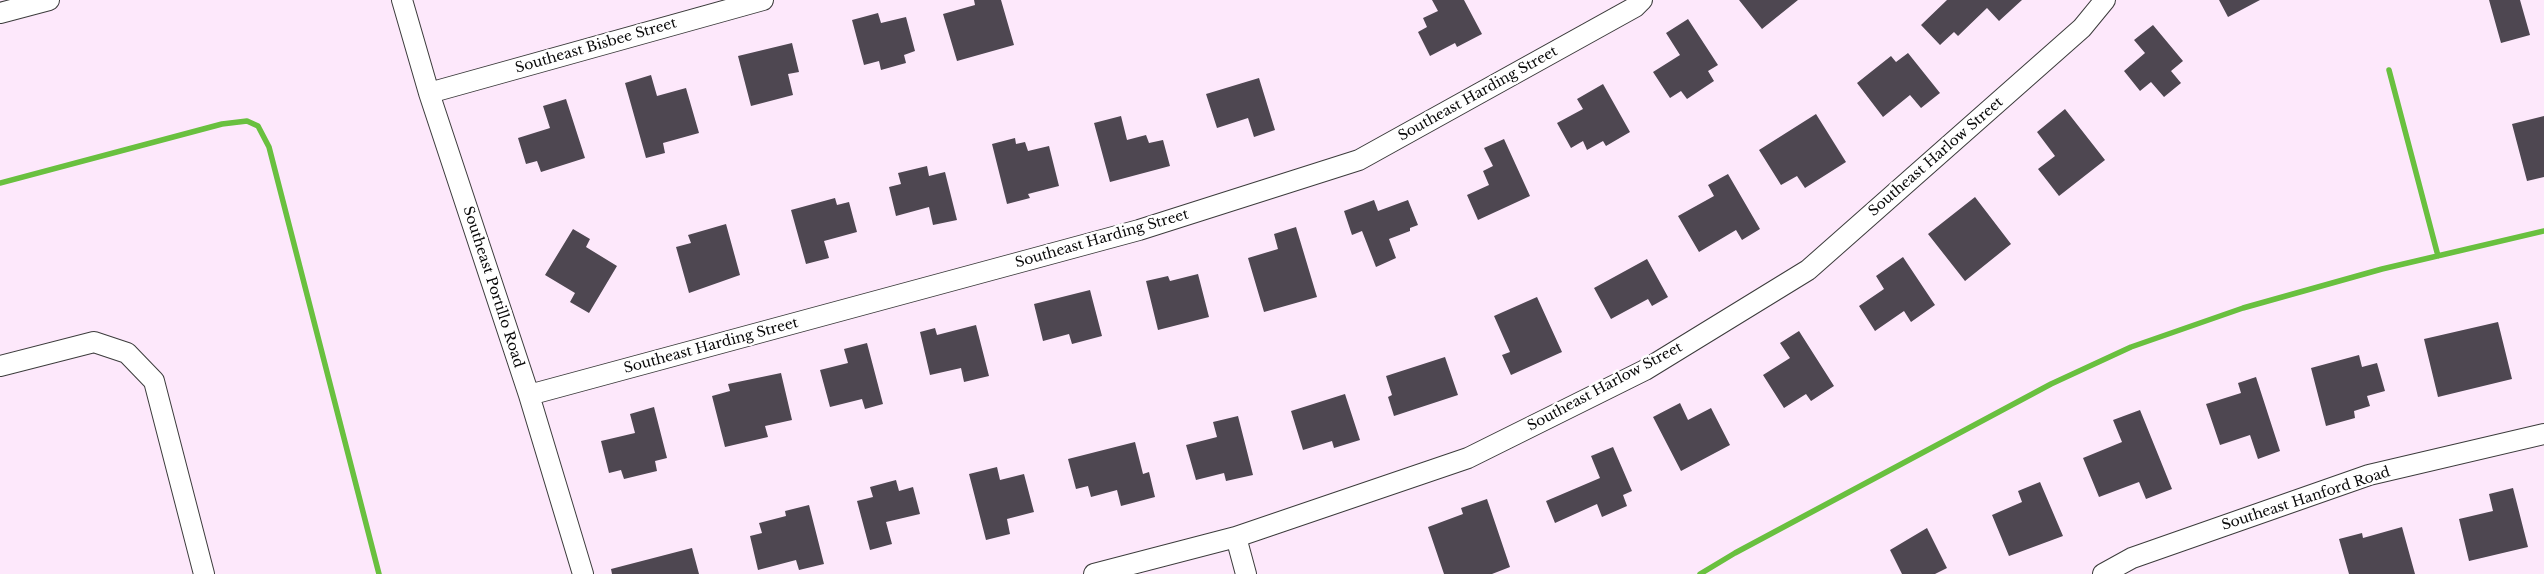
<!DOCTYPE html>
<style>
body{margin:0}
canvas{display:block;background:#fde8fb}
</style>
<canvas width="2544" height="574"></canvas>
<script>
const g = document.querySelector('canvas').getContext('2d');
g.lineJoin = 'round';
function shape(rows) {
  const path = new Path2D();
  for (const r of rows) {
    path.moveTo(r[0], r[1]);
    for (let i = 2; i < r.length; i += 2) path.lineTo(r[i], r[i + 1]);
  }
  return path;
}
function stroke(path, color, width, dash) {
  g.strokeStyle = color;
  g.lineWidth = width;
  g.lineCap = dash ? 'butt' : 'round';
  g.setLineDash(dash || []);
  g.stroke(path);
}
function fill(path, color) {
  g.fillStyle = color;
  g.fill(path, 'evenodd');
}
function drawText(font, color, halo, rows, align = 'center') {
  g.font = font + ' "Libre Baskerville",serif';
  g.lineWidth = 5;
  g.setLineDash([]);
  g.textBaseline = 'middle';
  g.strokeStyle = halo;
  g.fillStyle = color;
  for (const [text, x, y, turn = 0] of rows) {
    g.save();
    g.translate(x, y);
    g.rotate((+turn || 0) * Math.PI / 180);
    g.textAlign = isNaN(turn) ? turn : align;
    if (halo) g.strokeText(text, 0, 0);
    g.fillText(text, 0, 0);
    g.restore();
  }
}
const stream = shape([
 [2389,70,2438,256],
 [0,183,222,124,247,121,258,126,269,147,379,574],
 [1700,574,1735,553,2051,384,2131,347,2243,308,2382,269,2544,231]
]);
const building = shape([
 [974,0,1001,0,1014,45,957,61,943,14,975,5],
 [1432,0,1464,0,1482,34,1457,47,1455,43,1430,56,1418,32,1427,27,1423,18,1438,11],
 [1739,0,1798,0,1762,29],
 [1947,0,2022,0,1999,21,1987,8,1958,36,1954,32,1940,45,1921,25],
 [2219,0,2260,0,2228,17],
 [2489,0,2520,0,2530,35,2501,43],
 [878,13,881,23,906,17,915,51,904,55,906,63,881,70,879,61,864,65,852,20],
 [1688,19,1718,65,1708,71,1714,81,1687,99,1681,91,1670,98,1653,72,1680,55,1666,33],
 [2153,25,2183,61,2171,71,2181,83,2164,97,2151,82,2140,91,2124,71,2145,53,2134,40],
 [792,43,799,72,788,74,793,95,751,106,738,56],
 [1908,53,1940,93,1921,108,1910,95,1883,117,1857,83,1891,56,1896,62],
 [651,75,657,96,686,88,699,133,663,143,665,153,646,158,625,83],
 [1259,78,1275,130,1254,137,1248,118,1217,128,1206,94],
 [1603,84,1630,132,1606,146,1603,141,1587,150,1583,141,1571,148,1557,123,1583,109,1577,99],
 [566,99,585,158,541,172,537,161,526,164,518,138,550,128,543,106],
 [2065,109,2105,160,2059,196,2038,169,2055,156,2037,132],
 [1816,114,1846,162,1805,188,1797,176,1781,185,1759,150],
 [1121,116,1127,140,1146,135,1149,143,1163,140,1170,166,1110,182,1094,123],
 [2544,116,2544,177,2527,181,2512,124],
 [1015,138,1016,144,1025,142,1028,151,1049,146,1059,186,1028,194,1030,198,1007,204,992,144],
 [1504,139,1530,196,1478,220,1467,195,1489,185,1483,171,1493,166,1484,148],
 [927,166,929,176,945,172,957,220,933,225,929,207,896,216,889,187,901,184,898,173],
 [1728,174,1760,229,1742,240,1736,230,1699,252,1678,216,1714,196,1708,185],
 [1975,197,2011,244,1965,281,1928,234],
 [835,198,837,205,849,202,857,232,824,241,829,258,806,264,791,210],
 [1374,200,1378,211,1408,200,1418,225,1410,228,1410,231,1389,239,1396,258,1376,267,1362,231,1352,235,1344,211],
 [726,224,740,275,689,293,676,247,691,243,688,235],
 [1296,227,1317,297,1264,312,1248,258,1278,249,1274,234],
 [573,229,590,239,586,247,617,266,589,313,570,302,575,293,545,275],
 [1903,257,1935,305,1911,322,1904,311,1875,331,1859,306,1884,289,1876,276],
 [1647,259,1668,297,1652,306,1648,299,1611,319,1594,288],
 [1198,274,1209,317,1158,330,1146,281,1168,276,1170,281],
 [1090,290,1102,336,1072,344,1069,334,1043,341,1034,304],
 [1537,297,1562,352,1511,375,1502,355,1510,352,1494,316],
 [2498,322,2512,379,2438,397,2424,339],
 [976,325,989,376,964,382,961,368,930,375,920,332,935,328,937,335],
 [1799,331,1834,386,1811,401,1806,394,1784,408,1763,375,1790,358,1780,343],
 [867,343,883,404,865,409,862,399,830,407,820,370,848,363,844,349],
 [2359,355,2362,367,2377,363,2385,391,2367,396,2370,406,2354,411,2355,418,2326,426,2311,368],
 [1445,357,1458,395,1394,416,1388,397,1392,395,1386,376],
 [781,373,792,420,765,426,768,437,725,447,712,396,730,391,728,384],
 [2256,377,2280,451,2258,459,2250,435,2220,445,2206,404,2241,393,2238,383],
 [1345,394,1360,440,1334,448,1332,441,1303,450,1291,411],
 [1680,403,1688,420,1711,408,1730,445,1681,471,1653,417],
 [654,407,667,458,655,461,657,471,624,479,621,470,609,473,601,441,635,433,630,414],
 [2140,410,2172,489,2146,499,2139,482,2099,497,2083,458,2122,442,2113,420],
 [1238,416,1253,475,1226,481,1224,473,1196,480,1186,445,1217,437,1213,422],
 [1135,442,1143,474,1149,472,1155,497,1121,506,1117,490,1091,497,1088,486,1076,489,1068,459],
 [1613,447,1632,491,1623,495,1627,506,1602,517,1597,504,1555,523,1546,501,1600,478,1591,456],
 [997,467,1000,480,1024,474,1034,512,1007,519,1010,534,986,540,969,474],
 [896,480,899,491,913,487,920,514,886,522,892,544,870,550,857,501,873,497,870,487],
 [2040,482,2063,536,2009,556,1992,515,2022,502,2018,491],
 [2513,488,2528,547,2469,561,2459,519,2493,511,2489,494],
 [1487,499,1510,567,1492,574,1444,574,1428,527,1463,514,1461,508],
 [809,505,824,564,799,570,796,560,758,570,750,536,762,533,759,523,786,516,785,511],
 [2402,527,2415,574,2349,574,2339,539,2362,533,2363,538],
 [1927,528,1947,568,1935,574,1902,574,1890,550],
 [692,548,699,574,612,574,611,569]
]);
const minor = shape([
 [402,0,429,93,529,395,583,574],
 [0,13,49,0],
 [429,93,763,0],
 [0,366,94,342,127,353,154,381,204,574],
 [529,395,1139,230,1359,160,1635,7,1642,0],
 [1236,537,1246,574],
 [1094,574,1236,537,1468,458,1645,370,1808,270,2082,28,2105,0],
 [2103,574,2132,558,2369,475,2544,434]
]);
const streetNames = [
 ["Southeast Bisbee Street",596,46,-16],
 ["Southeast Harding Street",1478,94,-29],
 ["Southeast Harlow Street",1936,157,-41],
 ["Southeast Harding Street",1102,239,-16],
 ["Southeast Portillo Road",493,287,72],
 ["Southeast Harding Street",711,346,-15],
 ["Southeast Harlow Street",1605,387,-28],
 ["Southeast Hanford Road",2306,499,-18]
];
stroke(stream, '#69c03f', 5.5);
fill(building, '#4e4751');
stroke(minor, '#3c3c3c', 22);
stroke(minor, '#fff', 20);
drawText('14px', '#090909', '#fff', streetNames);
</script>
